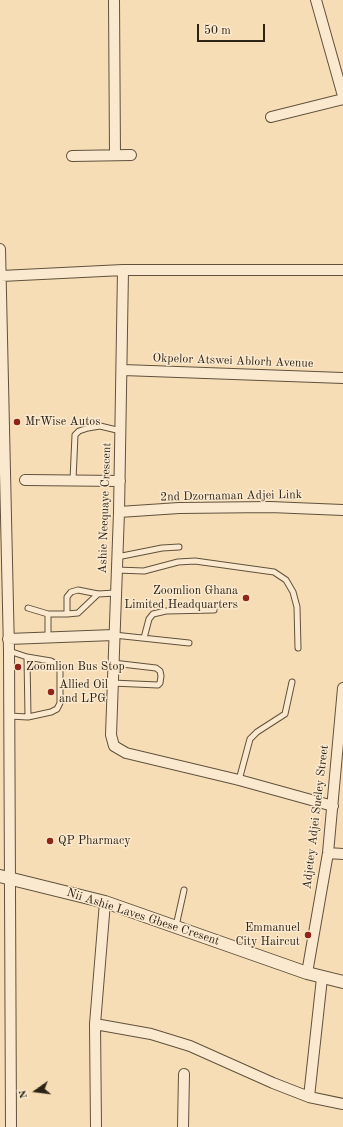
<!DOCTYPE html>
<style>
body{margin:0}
#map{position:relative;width:343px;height:1127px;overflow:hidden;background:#f7ddb5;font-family:"Old Standard TT",serif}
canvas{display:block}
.north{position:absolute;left:16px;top:1071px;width:40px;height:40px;-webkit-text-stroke:3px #fae9cf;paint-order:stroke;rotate:256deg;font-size:11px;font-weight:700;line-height:16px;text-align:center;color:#2d2315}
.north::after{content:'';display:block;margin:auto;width:14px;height:18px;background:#2d2315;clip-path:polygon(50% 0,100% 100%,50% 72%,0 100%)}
.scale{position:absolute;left:197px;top:24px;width:68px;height:18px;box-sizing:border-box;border:2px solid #2d2315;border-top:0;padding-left:5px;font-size:12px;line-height:14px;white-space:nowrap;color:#2d2315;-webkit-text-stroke:3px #fae9cf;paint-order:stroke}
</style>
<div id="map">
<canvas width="343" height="1127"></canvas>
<div class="north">N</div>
<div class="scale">50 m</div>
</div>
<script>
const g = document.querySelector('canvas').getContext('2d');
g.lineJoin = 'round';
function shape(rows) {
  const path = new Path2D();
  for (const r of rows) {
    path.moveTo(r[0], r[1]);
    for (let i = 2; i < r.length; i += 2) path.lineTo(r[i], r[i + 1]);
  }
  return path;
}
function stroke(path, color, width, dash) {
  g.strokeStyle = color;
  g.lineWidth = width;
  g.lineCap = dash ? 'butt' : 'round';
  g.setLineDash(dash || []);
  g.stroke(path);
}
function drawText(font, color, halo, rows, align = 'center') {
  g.font = font + ' "Old Standard TT",serif';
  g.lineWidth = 3;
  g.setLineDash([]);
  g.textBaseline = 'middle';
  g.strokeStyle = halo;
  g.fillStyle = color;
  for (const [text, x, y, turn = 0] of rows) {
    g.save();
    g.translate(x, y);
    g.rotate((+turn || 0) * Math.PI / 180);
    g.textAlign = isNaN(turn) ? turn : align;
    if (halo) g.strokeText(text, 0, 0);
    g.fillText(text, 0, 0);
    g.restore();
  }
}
const service = shape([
 [73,480,75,435,79,431,88,428,100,426,121,431],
 [117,557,162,548,179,547],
 [116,570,144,571,178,562,195,561,274,572,286,580,293,592,297,607,298,648],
 [28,608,48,614,67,614,67,597,71,592,78,590,98,594,115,593],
 [48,614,48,637],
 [67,614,78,613,98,594],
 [114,635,189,643],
 [144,638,149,619,153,614,166,611,214,610],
 [9,651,27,657,51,661,57,665,60,671,60,703,57,709,51,712,28,717,9,716],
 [27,657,28,717],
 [112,683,158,685,160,683,161,676,160,671,156,668,113,663],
 [239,780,250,739,257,732,285,714,292,682],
 [176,926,184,890]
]);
const minor = shape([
 [114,0,115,155],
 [316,0,343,96],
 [271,117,343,99],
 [72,156,131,155],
 [0,249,9,651,11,1127],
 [123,270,119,512,111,735,114,746,126,753,239,780,333,806],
 [1,276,123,270,343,270],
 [123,370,343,378],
 [25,480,120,481],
 [119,512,179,508,270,507,343,510],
 [8,639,114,635],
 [328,853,343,854],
 [307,973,328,853,343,688],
 [95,1024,151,1034,190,1046,273,1083,309,1097,343,1104],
 [309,1097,322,978],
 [96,1127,95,1024,105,902],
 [183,1127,184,1074]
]);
const tertiary = shape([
 [0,876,105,902,307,973,343,982]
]);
const markers = [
 [17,422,4,"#8f2418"],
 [246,598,4,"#8f2418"],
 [18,667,4,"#8f2418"],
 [51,692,4,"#8f2418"],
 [50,841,4,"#8f2418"],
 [308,935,4,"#8f2418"]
];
const streetNames = [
 ["Okpelor Atswei Ablorh Avenue",233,361,2],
 ["2nd Dzornaman Adjei Link",231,496,-1],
 ["Ashie Neequaye Crescent",105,508,-88],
 ["Adjetey Adjei Sueley Street",316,817,-83],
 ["Nii Ashie Laves Gbese Cresent",143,917,18]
];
const poiNames = [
 ["MrWise Autos",25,422],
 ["Zoomlion Ghana",238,591,"right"],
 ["Limited Headquarters",238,605,"right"],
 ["Zoomlion Bus Stop",26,667],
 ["Allied Oil",59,685],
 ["and LPG",59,699],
 ["QP Pharmacy",58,841],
 ["Emmanuel",300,928,"right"],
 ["City Haircut",300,942,"right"]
];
stroke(service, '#60523d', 7);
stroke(minor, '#60523d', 12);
stroke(tertiary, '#60523d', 14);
stroke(service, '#fae9cf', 5);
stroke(minor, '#fae9cf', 10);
stroke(tertiary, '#fae9cf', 12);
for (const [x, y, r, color] of markers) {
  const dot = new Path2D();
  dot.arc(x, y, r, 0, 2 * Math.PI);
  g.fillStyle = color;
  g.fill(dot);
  stroke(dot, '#fae9cf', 1.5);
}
drawText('12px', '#2d2315', '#fae9cf', streetNames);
drawText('12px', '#2d2315', '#fae9cf', poiNames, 'left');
</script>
